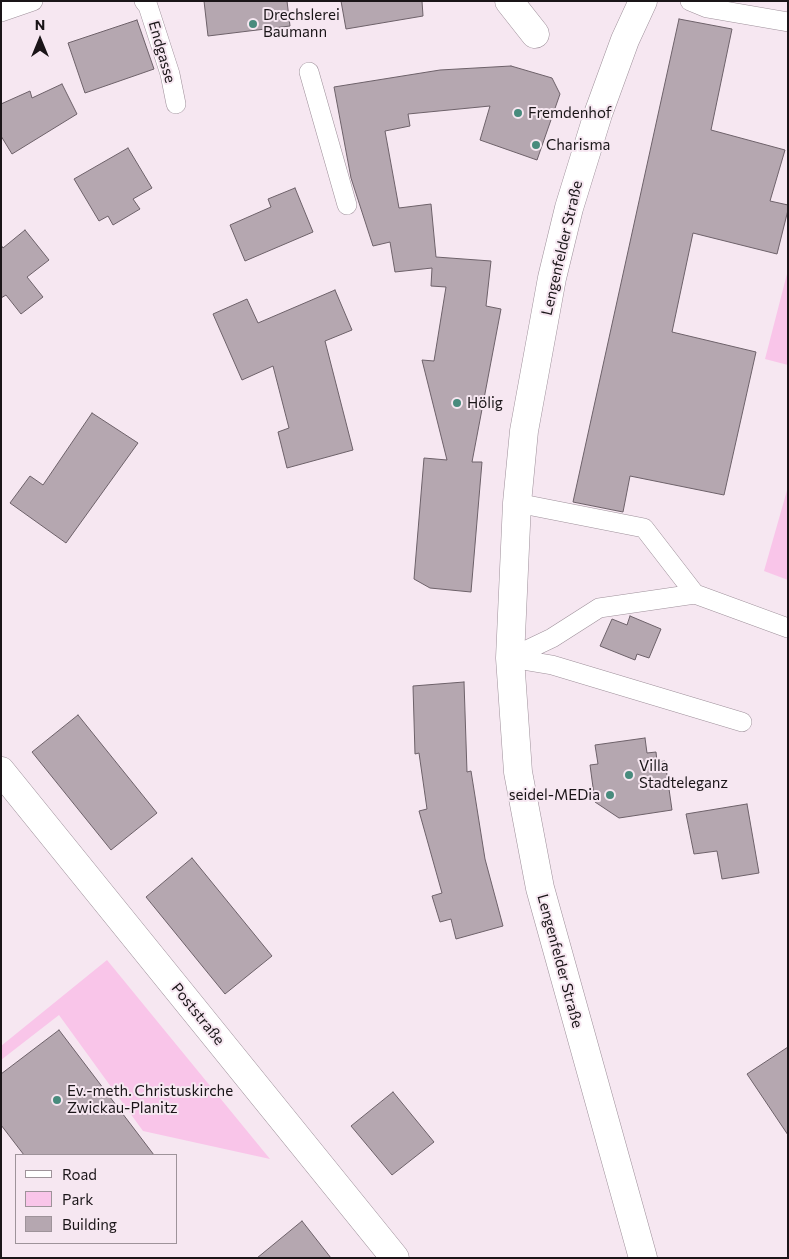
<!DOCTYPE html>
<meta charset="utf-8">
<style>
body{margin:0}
#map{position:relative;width:789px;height:1259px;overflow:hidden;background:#f6e7f1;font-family:Commissioner,sans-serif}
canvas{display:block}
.frame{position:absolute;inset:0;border:2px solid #1a1518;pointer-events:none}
.legend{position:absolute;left:15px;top:1154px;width:162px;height:90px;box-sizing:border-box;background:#f6e7f1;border:1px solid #9e939a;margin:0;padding:6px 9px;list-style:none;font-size:15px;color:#1a1518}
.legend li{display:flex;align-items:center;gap:10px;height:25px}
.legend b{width:25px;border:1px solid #9e939a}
.north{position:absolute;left:15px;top:15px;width:50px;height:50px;-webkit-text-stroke:4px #f6e7f1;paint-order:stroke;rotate:0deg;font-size:14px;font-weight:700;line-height:20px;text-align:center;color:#1a1518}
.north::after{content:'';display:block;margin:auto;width:18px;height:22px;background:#1a1518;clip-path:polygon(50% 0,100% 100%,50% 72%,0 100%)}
</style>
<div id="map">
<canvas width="789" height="1259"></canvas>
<div class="frame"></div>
<ul class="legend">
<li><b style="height:6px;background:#fff"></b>Road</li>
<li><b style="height:14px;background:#f9c5e9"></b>Park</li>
<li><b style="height:14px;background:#b5a7b0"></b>Building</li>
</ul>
<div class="north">N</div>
</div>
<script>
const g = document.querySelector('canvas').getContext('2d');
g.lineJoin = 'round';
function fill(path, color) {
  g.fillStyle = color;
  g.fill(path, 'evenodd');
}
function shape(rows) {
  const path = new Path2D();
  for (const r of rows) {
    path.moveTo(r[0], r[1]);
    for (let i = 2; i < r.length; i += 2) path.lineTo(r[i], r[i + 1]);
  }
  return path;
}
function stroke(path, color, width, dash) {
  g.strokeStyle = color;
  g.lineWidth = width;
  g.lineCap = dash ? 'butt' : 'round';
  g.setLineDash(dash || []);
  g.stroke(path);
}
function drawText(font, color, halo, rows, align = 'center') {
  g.font = font + ' Commissioner,sans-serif';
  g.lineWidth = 4;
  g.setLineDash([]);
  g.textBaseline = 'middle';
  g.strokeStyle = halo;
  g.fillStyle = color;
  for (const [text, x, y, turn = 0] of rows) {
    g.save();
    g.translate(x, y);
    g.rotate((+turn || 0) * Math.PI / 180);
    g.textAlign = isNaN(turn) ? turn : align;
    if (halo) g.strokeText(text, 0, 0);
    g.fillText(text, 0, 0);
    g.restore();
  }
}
const green = shape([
 [788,270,788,365,765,359],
 [788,487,788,580,764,571],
 [107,960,270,1159,143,1131,59,1015,1,1060,1,1046]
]);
const building = shape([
 [204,1,287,1,290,26,208,36,204,1],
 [341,1,422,1,423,16,346,29,341,1],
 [679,19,732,29,711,130,785,150,770,201,788,205,788,210,777,254,693,233,672,332,756,352,724,495,630,476,623,512,573,502,679,19],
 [137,20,154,69,85,93,68,43,137,20],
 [511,66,552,78,560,94,537,160,480,140,490,106,408,114,410,126,385,131,399,208,431,204,436,257,491,261,486,306,501,309,472,462,482,462,471,592,430,588,414,579,424,458,447,460,422,360,434,361,446,287,431,286,432,268,395,272,390,242,373,246,351,178,334,87,440,70,511,66],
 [62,84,77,114,12,154,1,136,1,104,30,91,32,98,62,84],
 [128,148,152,188,133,199,140,209,113,225,108,216,99,221,74,179,128,148],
 [295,188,313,232,245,261,230,225,271,207,268,199,295,188],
 [25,230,49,260,27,277,43,297,21,314,6,295,1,298,1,245,3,248,25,230],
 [335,290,352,330,325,341,353,450,287,468,278,432,289,428,273,366,242,380,213,314,247,299,258,323,335,290],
 [92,413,138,443,66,543,10,503,30,476,43,485,92,413],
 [630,616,661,629,649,658,637,654,635,660,600,646,612,619,627,625,630,616],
 [464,682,467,772,471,771,485,859,503,926,456,939,451,919,440,922,432,896,442,893,419,811,427,809,419,753,415,754,413,686,464,682],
 [78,715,157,813,111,850,32,752,78,715],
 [645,738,647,753,656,752,657,762,665,761,672,810,619,818,595,802,590,765,598,764,595,745,645,738],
 [747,804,759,873,722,879,717,851,694,854,686,814,747,804],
 [192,858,272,956,225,994,146,897,192,858],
 [59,1030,154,1155,24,1155,1,1125,1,1074,59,1030],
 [788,1047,788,1135,747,1074,788,1047],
 [393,1092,434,1142,392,1175,351,1126,393,1092],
 [302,1221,331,1258,257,1258,302,1221]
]);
const lane = shape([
 [144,1,148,6,170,74,176,104],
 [690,1,707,8,788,22],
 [1,12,33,1],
 [309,72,347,205],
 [517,503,644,528,695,594],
 [742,722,552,665,510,658,552,638,599,608,695,594,788,628]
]);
const street = shape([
 [509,1,535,34],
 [1,771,395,1258]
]);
const secondary = shape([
 [643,1,625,40,598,114,569,208,552,278,524,431,517,503,510,658,518,772,540,888,643,1258]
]);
const markers = [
 [253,24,5,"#488b7d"],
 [518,113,5,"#488b7d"],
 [536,145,5,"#488b7d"],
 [457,403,5,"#488b7d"],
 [629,775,5,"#488b7d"],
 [610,795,5,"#488b7d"],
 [57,1100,5,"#488b7d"]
];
const poiNames = [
 ["Drechslerei",263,15],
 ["Baumann",263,32],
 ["Fremdenhof",528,113],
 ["Charisma",546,145],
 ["Hölig",467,403],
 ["Villa",639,766],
 ["Stadteleganz",639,783],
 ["seidel-MEDia",600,795,"right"],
 ["Ev.-meth. Christuskirche",67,1091],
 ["Zwickau-Planitz",67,1108]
];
const streetNames = [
 ["Endgasse",162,52,74],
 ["Lengenfelder Straße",562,248,-77],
 ["Lengenfelder Straße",560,961,75],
 ["Poststraße",198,1014,51]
];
fill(green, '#f9c5e9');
fill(building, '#b5a7b0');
stroke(building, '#6d6169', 1);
stroke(lane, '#9e909a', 20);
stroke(street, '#9e909a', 29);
stroke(secondary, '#9e909a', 29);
stroke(lane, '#fff', 19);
stroke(street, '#fff', 28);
stroke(secondary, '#fff', 28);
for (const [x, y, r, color] of markers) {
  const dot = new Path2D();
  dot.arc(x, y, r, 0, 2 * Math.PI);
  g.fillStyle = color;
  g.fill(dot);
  stroke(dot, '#f6e7f1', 2);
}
drawText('15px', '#1a1518', '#f6e7f1', poiNames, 'left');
drawText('15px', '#1a1518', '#f6e7f1', streetNames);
</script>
